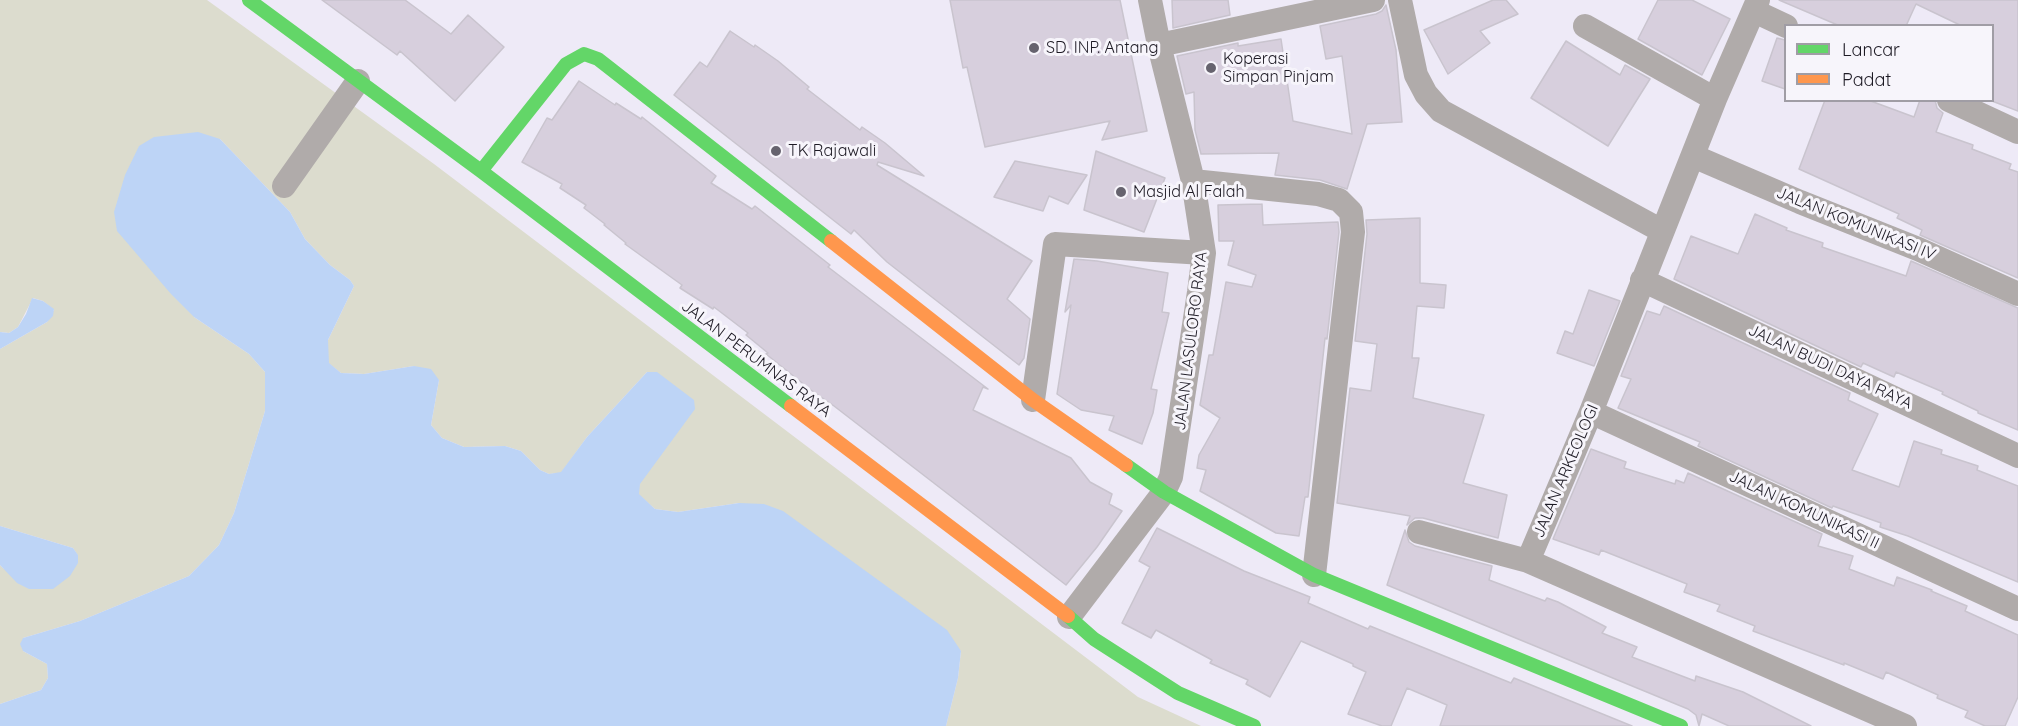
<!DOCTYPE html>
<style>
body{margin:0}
#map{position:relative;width:2018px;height:726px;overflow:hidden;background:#eeeaf7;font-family:Quicksand,sans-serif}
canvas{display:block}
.legend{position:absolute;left:1784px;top:24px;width:210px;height:78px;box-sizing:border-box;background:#f7f5fb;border:2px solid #a09da5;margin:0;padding:8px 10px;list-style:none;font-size:18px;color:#1d1a24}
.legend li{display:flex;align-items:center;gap:12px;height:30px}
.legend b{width:30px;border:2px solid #a09da5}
</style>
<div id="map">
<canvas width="2018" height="726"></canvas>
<ul class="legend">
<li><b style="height:8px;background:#63d668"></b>Lancar</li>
<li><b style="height:8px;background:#ff974d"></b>Padat</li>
</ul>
</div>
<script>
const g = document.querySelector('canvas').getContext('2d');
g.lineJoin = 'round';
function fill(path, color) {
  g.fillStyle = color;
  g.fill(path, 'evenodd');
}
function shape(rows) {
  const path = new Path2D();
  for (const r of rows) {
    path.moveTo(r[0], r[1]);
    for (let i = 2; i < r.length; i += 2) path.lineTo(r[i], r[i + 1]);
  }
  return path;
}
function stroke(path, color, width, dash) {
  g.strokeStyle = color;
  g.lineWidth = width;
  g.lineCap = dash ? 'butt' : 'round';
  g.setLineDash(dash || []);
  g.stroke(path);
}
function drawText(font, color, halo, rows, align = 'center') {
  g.font = font + ' Quicksand,sans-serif';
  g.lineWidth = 6;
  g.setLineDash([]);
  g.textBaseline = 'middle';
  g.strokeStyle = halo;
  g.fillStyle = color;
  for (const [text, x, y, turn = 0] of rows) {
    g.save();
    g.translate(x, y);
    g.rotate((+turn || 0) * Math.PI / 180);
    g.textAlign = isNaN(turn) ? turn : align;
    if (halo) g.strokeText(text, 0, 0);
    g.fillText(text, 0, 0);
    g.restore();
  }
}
const green = shape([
 [0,0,207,0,434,164,1138,697,1201,726,946,726,958,678,961,651,739,503,678,512,655,509,638,494,657,372,647,372,587,437,561,473,549,474,540,470,521,451,505,446,464,447,442,438,431,425,439,380,414,366,364,374,341,373,328,363,328,340,354,286,350,280,330,265,305,239,290,212,220,139,194,317,249,354,265,372,265,411,234,513,219,545,189,576,80,621,23,638,23,651,47,664,48,678,41,690,0,704,0,565,4,569,78,563,78,556,73,548,0,526,0,349,47,322,54,310,43,301,33,298,18,327,9,333,0,332]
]);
const water = shape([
 [198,132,220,139,290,212,305,239,330,265,350,280,354,286,328,340,329,363,341,373,364,374,414,366,431,369,439,380,431,425,442,438,464,447,505,446,521,451,540,470,549,474,561,472,587,437,647,372,657,372,694,400,695,409,640,484,639,494,655,509,678,512,739,503,764,504,783,511,947,630,961,651,958,678,946,726,0,726,0,704,41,690,48,678,47,664,23,651,20,644,23,638,80,621,189,576,219,545,234,513,265,411,265,372,249,354,194,317,171,294,117,231,114,212,125,175,139,146,154,137],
 [32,298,43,301,54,309,53,316,47,322,0,349,0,332,9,333,18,327,26,314],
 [0,526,73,548,78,555,78,563,70,576,53,589,29,589,17,583,0,565]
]);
const building = shape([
 [322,0,405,0,451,34,468,15,504,47,455,101,400,51,397,55,322,0],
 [950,0,1120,0,1147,131,1102,140,1110,121,985,147,967,67,963,68,950,0],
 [1172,0,1228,0,1230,15,1173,28,1172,0],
 [1493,0,1506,0,1518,14,1480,31,1490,43,1448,74,1424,30,1493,0],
 [1658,0,1692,0,1730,19,1702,75,1638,39,1658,0],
 [1779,0,2018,0,2018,111,1992,101,1992,26,1962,26,1916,4,1906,26,1840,26,1779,0],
 [1386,5,1396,50,1402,122,1367,124,1347,189,1320,180,1275,175,1279,153,1201,154,1195,130,1194,92,1186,94,1177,56,1238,43,1238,46,1281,39,1293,121,1352,134,1342,56,1326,59,1320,26,1376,14,1382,11,1386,5],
 [730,31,754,47,755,45,778,61,809,87,807,89,860,130,862,127,885,143,924,176,878,162,877,165,1032,261,1007,299,1030,319,1024,358,1019,365,887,262,854,230,851,234,674,95,700,62,707,67,730,31],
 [1777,38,1785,40,1785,89,1762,81,1777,38],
 [1566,41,1620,75,1625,65,1650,79,1608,146,1531,98,1566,41],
 [579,81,615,105,616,103,641,119,642,117,716,176,711,183,752,209,755,206,830,265,828,267,988,389,983,387,973,410,1071,458,1090,482,1112,494,1109,504,1122,511,1097,547,1066,585,834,406,811,390,766,354,768,353,746,335,748,333,714,307,713,309,680,288,682,285,625,244,626,243,604,225,605,224,584,208,586,205,560,188,562,184,522,162,547,118,552,120,579,81],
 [1825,100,1868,100,1914,117,1920,100,1935,100,1937,108,1943,113,1936,132,1973,145,1972,149,2011,164,2009,169,2018,172,2018,278,1920,235,1922,230,1897,218,1899,214,1799,169,1825,100],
 [1096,151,1165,178,1144,232,1084,210,1096,151],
 [1015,161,1087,175,1068,204,1049,196,1043,211,994,197,1015,161],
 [1262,204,1263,225,1338,222,1339,232,1327,339,1325,338,1308,497,1305,497,1299,536,1276,533,1200,491,1206,470,1197,468,1199,455,1220,418,1200,405,1209,355,1213,355,1226,282,1252,287,1256,275,1228,265,1234,241,1219,241,1218,205,1262,204],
 [1755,214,1787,228,1786,230,1823,243,1822,247,1906,276,1911,261,2018,308,2018,430,1978,413,1978,411,1942,394,1943,392,1896,372,1894,377,1863,363,1861,367,1674,279,1691,236,1738,254,1755,214],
 [1420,218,1420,283,1446,285,1444,308,1417,306,1412,358,1419,358,1413,398,1484,415,1463,483,1507,495,1498,538,1423,518,1415,518,1407,525,1410,516,1337,503,1350,388,1371,391,1377,344,1355,341,1367,234,1366,220,1420,218],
 [1074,259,1097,261,1168,273,1162,312,1169,313,1151,389,1157,390,1153,413,1142,444,1109,430,1114,416,1081,410,1057,394,1071,305,1065,312,1074,259],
 [1589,290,1620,301,1594,366,1557,353,1565,331,1573,334,1589,290],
 [1664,306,1850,393,1848,400,1878,414,1852,470,1899,487,1914,441,1942,450,1941,454,1978,466,1977,470,2018,486,2018,582,1908,536,1880,527,1881,523,1833,506,1832,508,1698,446,1700,442,1618,408,1631,379,1621,376,1647,311,1660,315,1664,306],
 [1591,449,1626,462,1624,468,1675,484,1676,480,1684,483,1688,473,1822,534,1818,546,1853,556,1849,569,1894,586,1897,577,1932,590,1931,591,1967,606,1965,611,2018,635,2018,697,2005,726,1985,726,1965,717,1968,711,1937,698,1938,695,1886,672,1883,679,1844,663,1844,665,1753,631,1755,626,1717,611,1720,605,1684,592,1687,584,1601,550,1599,555,1553,539,1591,449],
 [1157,528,1244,571,1310,597,1308,603,1368,629,1370,626,1511,683,1514,678,1632,726,1440,726,1447,705,1407,688,1391,726,1382,726,1348,714,1366,672,1353,666,1353,664,1301,641,1270,697,1246,684,1248,680,1210,663,1212,660,1156,630,1151,638,1122,623,1150,567,1139,561,1157,528],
 [1405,530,1409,542,1415,546,1492,566,1489,580,1545,601,1547,598,1558,602,1606,627,1602,633,1637,647,1632,657,1695,681,1696,676,1743,692,1811,726,1729,726,1702,714,1699,726,1696,715,1688,709,1387,585,1405,530]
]);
const street = shape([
 [1400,0,1416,75,1426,94,1441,111,1662,231],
 [1758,0,1715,99,1591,412,1528,561,1905,726],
 [1754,11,1786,26],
 [1585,26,1715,99],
 [1159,45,1373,0],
 [1949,100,2018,132],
 [1693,156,1800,202,1918,249,2018,294],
 [1193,181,1318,194,1339,200,1351,212,1353,232,1314,575],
 [284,186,358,81],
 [1642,280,2018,456],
 [1033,400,1055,244,1204,253],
 [1591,412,2018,609],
 [1419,532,1528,561],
 [1069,617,1164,492,1171,477,1199,292,1204,253,1193,181,1159,45,1150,0]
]);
const fast = shape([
 [249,0,481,171,791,406],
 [481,171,566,64,584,54,598,59,831,241],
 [1126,465,1164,492,1314,575,1681,726],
 [1068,616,1094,639,1178,693,1254,726]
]);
const slow = shape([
 [831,241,1033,400,1126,465],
 [791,406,1068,616]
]);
const markers = [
 [1034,48,6,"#66636e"],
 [1211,68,6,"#66636e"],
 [776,151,6,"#66636e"],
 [1121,192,6,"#66636e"]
];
const poiNames = [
 ["SD. INP. Antang",1046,48],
 ["Koperasi",1223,59],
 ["Simpan Pinjam",1223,77],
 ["TK Rajawali",788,151],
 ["Masjid Al Falah",1133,192]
];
const streetNames = [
 ["JALAN KOMUNIKASI IV",1856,224,22],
 ["JALAN LASULORO RAYA",1191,341,-83],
 ["JALAN PERUMNAS RAYA",756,359,37],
 ["JALAN BUDI DAYA RAYA",1830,367,25],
 ["JALAN ARKEOLOGI",1566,471,-67],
 ["JALAN KOMUNIKASI II",1804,510,25]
];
fill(green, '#dcdcce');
fill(water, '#bdd4f6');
fill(building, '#d7cfdd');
stroke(building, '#c9c4ce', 1.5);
stroke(street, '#b0abaa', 24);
stroke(fast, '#63d668', 14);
stroke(slow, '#ff974d', 14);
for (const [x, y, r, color] of markers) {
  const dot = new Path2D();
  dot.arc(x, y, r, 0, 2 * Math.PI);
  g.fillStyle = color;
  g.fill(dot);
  stroke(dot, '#f7f5fb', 2);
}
drawText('16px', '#1d1a24', '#f7f5fb', poiNames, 'left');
drawText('16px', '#1d1a24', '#f7f5fb', streetNames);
</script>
